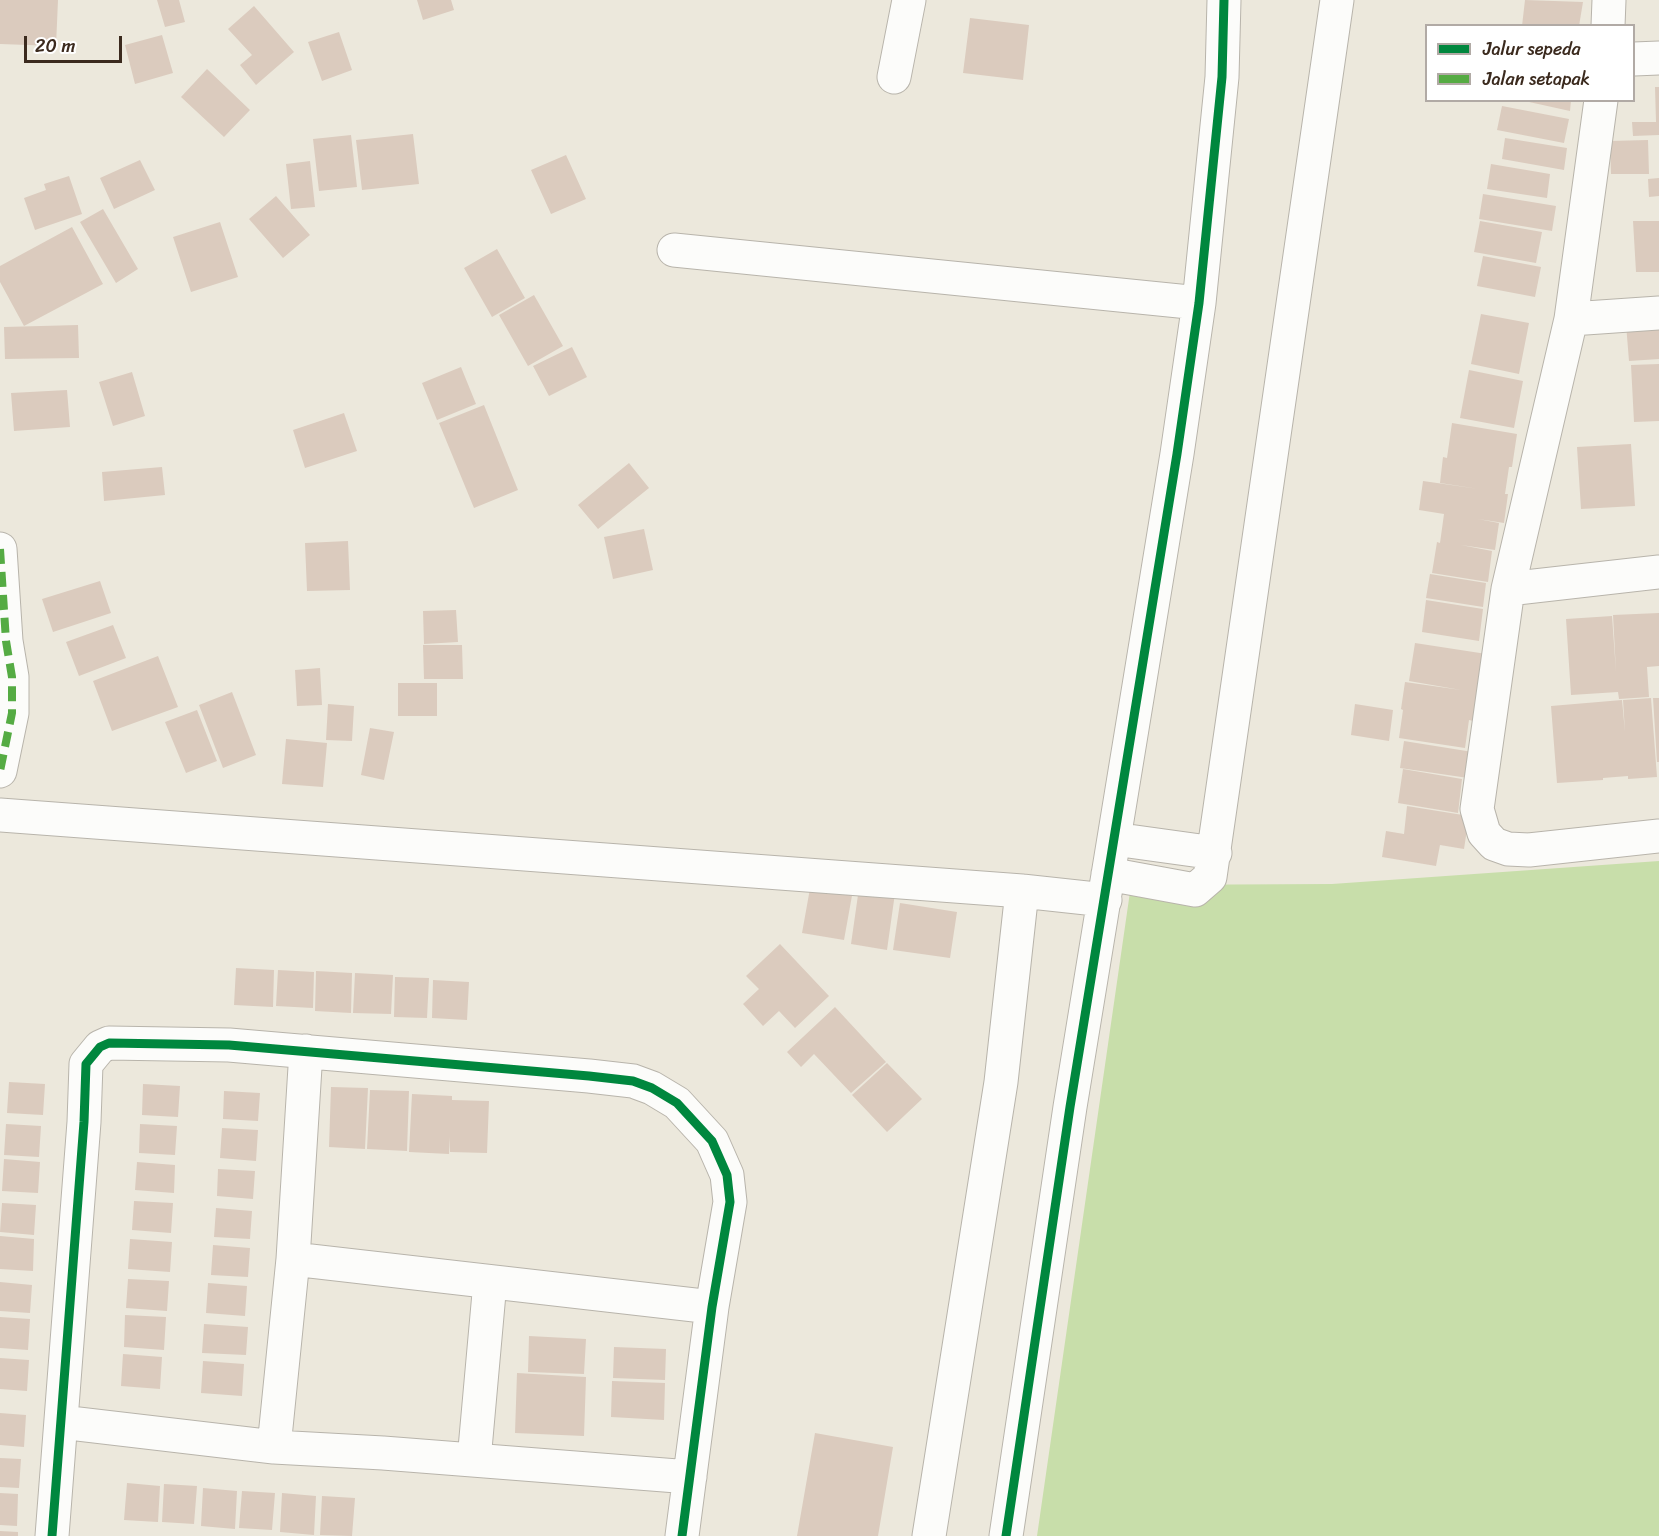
<!DOCTYPE html>
<style>
body{margin:0}
#map{position:relative;width:1659px;height:1536px;overflow:hidden;background:#ece8dc;font-family:Sriracha,sans-serif}
canvas{display:block}
.legend{position:absolute;left:1425px;top:24px;width:210px;height:78px;box-sizing:border-box;background:#fff;border:2px solid #b1aaa5;margin:0;padding:8px 10px;list-style:none;font-size:18px;color:#3b2a1e}
.legend li{display:flex;align-items:center;gap:12px;height:30px}
.legend b{width:30px;border:2px solid #b1aaa5}
.scale{position:absolute;left:24px;top:36px;width:98px;height:27px;box-sizing:border-box;border:3px solid #3b2a1e;border-top:0;padding-left:8px;font-size:18px;line-height:21px;white-space:nowrap;color:#3b2a1e;-webkit-text-stroke:4px #fff;paint-order:stroke}
</style>
<div id="map">
<canvas width="1659" height="1536"></canvas>
<ul class="legend">
<li><b style="height:8px;background:#00873e"></b>Jalur sepeda</li>
<li><b style="height:8px;background:#55ab43"></b>Jalan setapak</li>
</ul>
<div class="scale">20 m</div>
</div>
<script>
const g = document.querySelector('canvas').getContext('2d');
g.lineJoin = 'round';
function fill(path, color) {
  g.fillStyle = color;
  g.fill(path, 'evenodd');
}
function shape(rows) {
  const path = new Path2D();
  for (const r of rows) {
    path.moveTo(r[0], r[1]);
    for (let i = 2; i < r.length; i += 2) path.lineTo(r[i], r[i + 1]);
  }
  return path;
}
function stroke(path, color, width, dash) {
  g.strokeStyle = color;
  g.lineWidth = width;
  g.lineCap = dash ? 'butt' : 'round';
  g.setLineDash(dash || []);
  g.stroke(path);
}
const green = shape([
 [1659,861,1659,1536,1037,1536,1131,885,1332,884]
]);
const building = shape([
 [0,0,58,0,56,46,0,44],
 [157,0,179,0,185,22,165,27],
 [417,0,451,0,454,10,423,20],
 [1525,0,1583,2,1579,26,1522,26],
 [254,6,294,52,256,85,240,65,252,55,228,29],
 [970,18,1029,25,1023,80,963,73],
 [339,32,352,70,322,81,308,42],
 [162,35,173,73,135,84,125,45],
 [207,69,250,110,224,137,181,97],
 [1655,87,1659,87,1659,135,1633,136,1632,122,1656,122],
 [1520,100,1571,100,1570,111],
 [1502,106,1569,119,1564,143,1497,130],
 [413,134,419,184,362,190,356,140],
 [351,135,357,187,319,191,313,139],
 [1505,138,1567,148,1564,170,1502,159],
 [1648,140,1649,174,1611,174,1610,141],
 [566,155,586,199,551,214,531,170],
 [140,160,155,190,114,209,100,178],
 [310,161,315,207,291,209,286,164],
 [1491,164,1550,174,1547,198,1487,189],
 [69,176,82,214,35,230,24,198,46,190,44,184],
 [1659,178,1659,196,1649,197,1648,179],
 [1483,194,1556,206,1552,231,1479,219],
 [276,196,310,235,283,258,249,219],
 [103,209,138,269,116,283,80,222],
 [1480,221,1542,232,1536,263,1474,252],
 [1633,221,1659,221,1659,272,1636,272],
 [220,222,238,277,191,292,173,237],
 [72,227,103,284,24,326,0,282,0,266],
 [497,249,525,298,492,317,464,268],
 [1483,256,1541,267,1535,297,1477,286],
 [534,295,563,346,528,366,499,315],
 [1481,314,1529,323,1519,374,1471,364],
 [1659,322,1659,359,1629,361,1626,324],
 [78,325,79,358,5,359,4,327],
 [572,347,587,377,549,396,533,366],
 [1659,364,1659,421,1634,422,1631,365],
 [461,367,476,404,437,420,422,383],
 [1469,370,1523,381,1514,428,1460,418],
 [132,372,145,416,113,426,99,382],
 [67,390,70,427,14,431,11,393],
 [484,405,518,490,474,508,439,423],
 [344,413,357,451,305,468,293,430],
 [1452,423,1517,434,1512,467,1509,467,1505,494,1508,494,1504,523,1478,519,1499,523,1495,550,1461,545,1492,551,1488,582,1432,573,1437,542,1440,543,1444,514,1419,510,1423,481,1479,489,1440,483,1443,457,1447,458],
 [1631,444,1635,506,1581,509,1577,447],
 [629,463,649,488,598,529,578,505],
 [162,467,165,495,104,501,102,472],
 [644,529,653,570,613,579,604,537],
 [348,541,350,590,307,591,305,543],
 [1430,574,1486,583,1483,607,1426,598],
 [100,581,111,613,53,632,42,599],
 [1426,600,1483,609,1479,641,1422,632],
 [456,610,458,642,424,644,423,611],
 [1659,613,1659,666,1647,667,1649,697,1619,699,1618,692,1571,695,1566,619,1612,616,1616,672,1613,615],
 [113,625,126,658,79,676,66,642],
 [1415,643,1493,655,1473,721,1469,720,1465,748,1399,738,1403,710,1401,709,1405,682,1461,690,1409,681],
 [423,645,462,645,463,679,424,679],
 [158,656,178,707,112,731,93,681],
 [320,668,322,705,297,706,295,670],
 [398,683,437,683,437,716,398,716],
 [232,692,256,755,223,768,199,705],
 [1651,698,1657,777,1628,779,1628,776,1603,778,1603,780,1557,783,1551,706,1622,700,1625,732,1623,700],
 [1653,698,1659,698,1659,762,1657,762],
 [328,704,354,706,352,741,326,740],
 [1355,704,1393,710,1389,741,1351,735],
 [197,710,217,761,186,773,165,722],
 [370,728,394,732,384,780,361,775],
 [286,739,327,743,323,787,282,784],
 [1404,741,1479,753,1475,779,1400,768],
 [1403,769,1462,779,1458,813,1398,803],
 [1407,806,1469,816,1464,849,1440,845,1436,866,1382,857,1386,831,1404,834],
 [860,881,896,886,887,950,851,944],
 [811,883,853,890,844,940,802,933],
 [900,903,957,912,950,958,893,950],
 [780,944,829,996,795,1028,779,1011,763,1026,743,1004,759,989,746,976],
 [236,968,274,970,273,1007,234,1005],
 [278,970,314,972,313,1008,276,1006],
 [316,971,352,973,351,1013,315,1011],
 [355,973,393,975,391,1014,353,1013],
 [395,977,429,978,427,1018,394,1017],
 [433,980,469,982,467,1020,432,1018],
 [835,1007,886,1062,851,1093,814,1054,801,1067,787,1052],
 [887,1063,922,1099,887,1132,852,1095],
 [9,1082,45,1084,43,1115,7,1113],
 [143,1084,180,1086,178,1117,142,1115],
 [331,1087,368,1088,365,1149,329,1147],
 [370,1090,409,1091,407,1151,367,1149],
 [224,1091,260,1093,258,1121,223,1119],
 [412,1094,452,1096,452,1100,489,1101,487,1153,450,1152,450,1137,449,1154,409,1152],
 [6,1124,41,1126,39,1157,4,1155],
 [140,1124,177,1126,175,1155,139,1153],
 [222,1128,258,1130,256,1161,220,1158],
 [4,1159,40,1162,38,1193,2,1191],
 [137,1162,175,1165,174,1193,135,1190],
 [218,1169,255,1171,253,1199,217,1196],
 [134,1201,173,1203,171,1233,132,1230],
 [2,1203,36,1205,34,1235,0,1232],
 [216,1208,252,1211,250,1239,214,1237],
 [0,1236,34,1239,33,1271,0,1269],
 [130,1239,172,1242,170,1272,128,1269],
 [213,1245,250,1248,248,1277,211,1275],
 [128,1279,169,1281,167,1311,126,1308],
 [0,1282,32,1285,30,1313,0,1311],
 [208,1283,247,1286,245,1316,206,1313],
 [125,1315,166,1317,164,1350,124,1347],
 [0,1317,30,1319,28,1350,0,1348],
 [204,1324,248,1327,246,1355,202,1353],
 [529,1336,586,1339,584,1374,528,1372],
 [614,1347,666,1349,665,1380,613,1378],
 [123,1354,162,1357,160,1389,121,1386],
 [0,1358,29,1360,27,1391,0,1389],
 [203,1361,244,1364,242,1396,201,1393],
 [517,1373,586,1377,584,1436,515,1433],
 [612,1381,665,1383,664,1420,611,1417],
 [0,1413,26,1415,24,1447,0,1445],
 [815,1433,893,1447,878,1536,797,1536],
 [0,1458,21,1459,19,1488,0,1487],
 [127,1483,160,1486,158,1522,124,1520],
 [164,1484,197,1486,194,1524,162,1522],
 [203,1488,237,1491,235,1529,201,1526],
 [242,1491,275,1493,272,1530,239,1528],
 [0,1493,18,1494,17,1526,0,1525],
 [282,1493,316,1496,314,1535,280,1532],
 [322,1496,355,1498,352,1536,320,1535],
 [0,1531,18,1532,18,1536,0,1536]
]);
const minor = shape([
 [1608,26,1609,0],
 [1634,59,1659,58],
 [894,77,909,0],
 [1601,100,1571,319,1508,589,1477,809,1484,833,1494,844,1508,849,1529,850,1659,836],
 [674,250,1199,303],
 [1571,319,1659,313],
 [0,549,6,641,12,677,12,713,0,771],
 [1508,589,1659,572],
 [0,815,1022,891,1105,900],
 [1114,839,1215,853],
 [1108,874,1195,890,1210,877,1337,0],
 [293,1259,712,1307],
 [61,1422,274,1447,383,1453,690,1477],
 [274,1447,293,1259,306,1051],
 [474,1460,490,1282],
 [52,1536,84,1122,86,1064,100,1047,109,1043,229,1045,589,1076,633,1081,652,1088,677,1103,712,1141,727,1175,730,1202,712,1307,682,1536],
 [929,1536,1001,1082,1022,891],
 [1006,1536,1070,1107,1177,454,1199,303,1222,77,1224,0]
]);
const quiet = shape([
 [0,549,6,641,12,677,12,713,0,771]
]);
const cycleway = shape([
 [52,1536,84,1122,86,1064,100,1047,109,1043,229,1045,589,1076,633,1081,652,1088,677,1103,712,1141,727,1175,730,1202,712,1307,682,1536],
 [1006,1536,1070,1107,1177,454,1199,303,1222,77,1224,0]
]);
fill(green, '#c8deaa');
fill(building, '#dbcbbe');
stroke(minor, '#b8b4ab', 35);
stroke(minor, '#fcfcfa', 33);
stroke(quiet, '#55ab43', 8, [15, 8]);
stroke(cycleway, '#00873e', 9);
</script>
